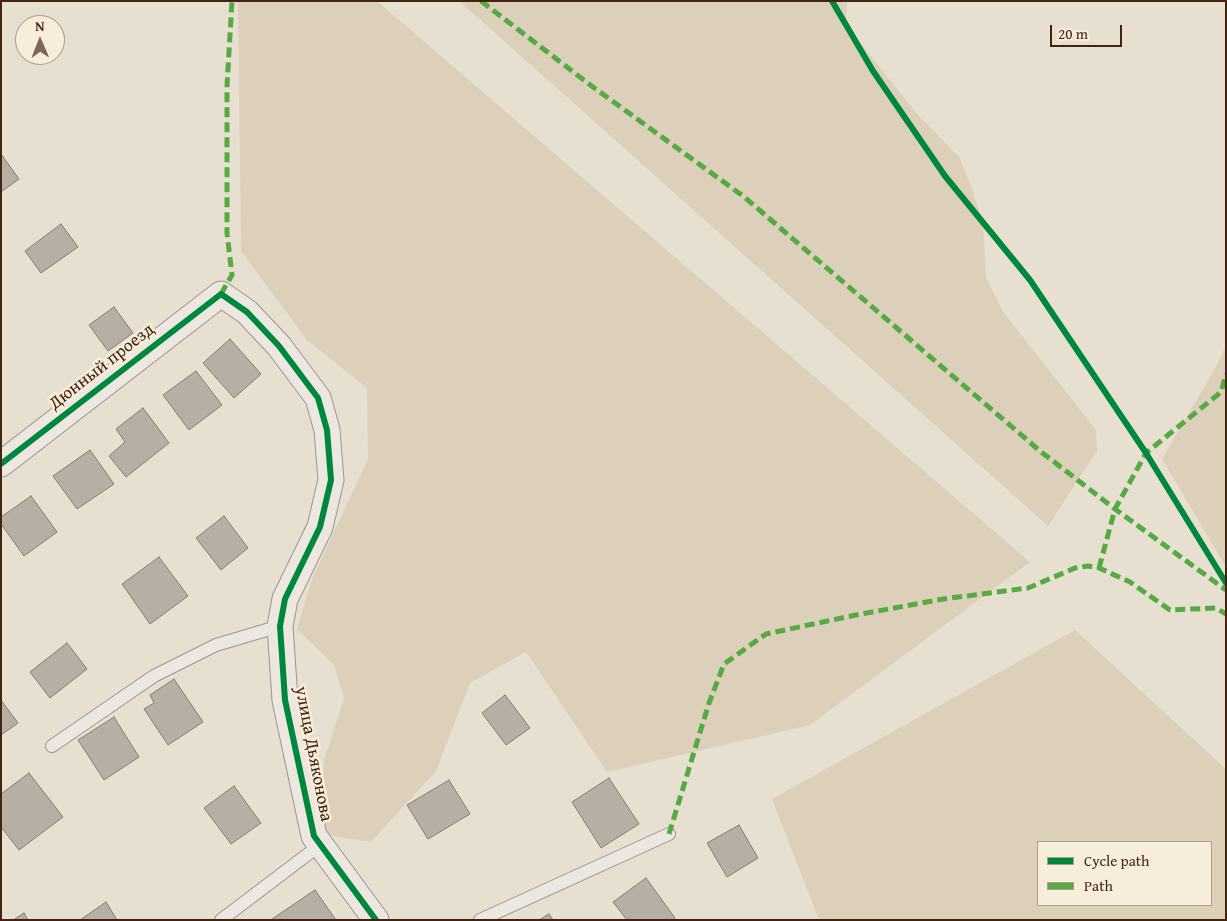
<!DOCTYPE html>
<meta charset="utf-8">
<style>
body{margin:0}
#map{position:relative;width:1227px;height:921px;overflow:hidden;background:#e7e0d1;font-family:"Gentium Book Plus",serif}
canvas{display:block}
.frame{position:absolute;inset:0;border:2px solid #452313;pointer-events:none}
.legend{position:absolute;left:1037px;top:841px;width:175px;height:65px;box-sizing:border-box;background:#f6eddb;border:1px solid #af9c8b;margin:0;padding:6px 9px;list-style:none;font-size:15px;color:#452313}
.legend li{display:flex;align-items:center;gap:10px;height:25px}
.legend b{width:25px;border:1px solid #af9c8b}
.north{position:absolute;left:15px;top:15px;width:50px;height:50px;box-sizing:border-box;background:#f6eddb;border:1px solid #af9c8b;border-radius:50%;rotate:359deg;font-size:14px;font-weight:700;line-height:20px;text-align:center;color:#452313}
.north::after{content:'';display:block;margin:auto;width:18px;height:22px;background:#7e6556;clip-path:polygon(50% 0,100% 100%,50% 72%,0 100%)}
.scale{position:absolute;left:1050px;top:25px;width:72px;height:22px;box-sizing:border-box;border:2px solid #452313;border-top:0;padding-left:6px;font-size:15px;line-height:18px;white-space:nowrap;color:#452313;-webkit-text-stroke:4px #f6eddb;paint-order:stroke}
</style>
<div id="map">
<canvas width="1227" height="921"></canvas>
<div class="frame"></div>
<ul class="legend">
<li><b style="height:6px;background:#00873e"></b>Cycle path</li>
<li><b style="height:6px;background:#56aa42"></b>Path</li>
</ul>
<div class="north">N</div>
<div class="scale">20 m</div>
</div>
<script>
const g = document.querySelector('canvas').getContext('2d');
g.lineJoin = 'round';
function fill(path, color) {
  g.fillStyle = color;
  g.fill(path, 'evenodd');
}
function shape(rows) {
  const path = new Path2D();
  for (const r of rows) {
    path.moveTo(r[0], r[1]);
    for (let i = 2; i < r.length; i += 2) path.lineTo(r[i], r[i + 1]);
  }
  return path;
}
function stroke(path, color, width, dash) {
  g.strokeStyle = color;
  g.lineWidth = width;
  g.lineCap = dash ? 'butt' : 'round';
  g.setLineDash(dash || []);
  g.stroke(path);
}
function drawText(font, color, halo, rows, align = 'center') {
  g.font = font + ' "Gentium Book Plus",serif';
  g.lineWidth = 5;
  g.setLineDash([]);
  g.textBaseline = 'middle';
  g.strokeStyle = halo;
  g.fillStyle = color;
  for (const [text, x, y, turn = 0] of rows) {
    g.save();
    g.translate(x, y);
    g.rotate((+turn || 0) * Math.PI / 180);
    g.textAlign = isNaN(turn) ? turn : align;
    if (halo) g.strokeText(text, 0, 0);
    g.fillText(text, 0, 0);
    g.restore();
  }
}
const green = shape([
 [238,1,377,1,1030,562,810,725,607,772,526,652,470,683,436,771,371,842,320,834,324,760,344,698,334,665,297,629,312,579,368,459,367,388,307,340,241,251],
 [459,1,847,1,846,25,917,114,959,157,970,183,983,223,986,277,1004,313,1096,430,1097,451,1048,526],
 [1226,345,1226,567,1162,459,1217,365],
 [1075,630,1226,769,1226,920,819,920,772,799],
 [1038,842,1211,842,1211,905,1038,905]
]);
const building = shape([
 [1,154,19,179,1,192,1,154],
 [61,224,78,247,41,273,25,251,61,224],
 [114,307,133,333,108,351,89,325,114,307],
 [230,339,261,374,234,398,203,363,230,339],
 [196,371,222,405,189,430,163,395,196,371],
 [143,408,169,443,126,477,109,456,125,442,116,429,143,408],
 [90,450,114,484,77,509,53,476,90,450],
 [31,496,57,532,24,556,1,524,1,517,31,496],
 [224,516,248,548,221,570,196,538,224,516],
 [159,557,188,596,150,624,122,584,159,557],
 [67,643,87,669,50,698,30,672,67,643],
 [174,679,203,722,168,745,144,709,154,703,150,695,174,679],
 [505,695,530,728,506,745,482,713,505,695],
 [1,700,18,723,1,735,1,700],
 [114,717,139,757,104,780,78,740,114,717],
 [29,773,63,817,19,850,1,827,1,794,29,773],
 [609,778,639,824,601,848,572,802,609,778],
 [449,780,470,814,428,839,407,805,449,780],
 [234,786,261,823,231,844,204,808,234,786],
 [739,825,758,858,727,877,707,843,739,825],
 [646,878,675,918,673,920,627,920,613,902,646,878],
 [315,890,336,920,273,920,272,919,315,890],
 [106,902,117,920,80,920,106,902],
 [24,913,28,920,13,920,24,913],
 [549,914,553,920,539,920,549,914]
]);
const service = shape([
 [52,746,154,676,216,645,280,626],
 [221,920,320,845],
 [480,920,669,834]
]);
const minor = shape([
 [1,464,221,294,247,312,279,346,318,398,327,430,331,480,320,527,285,599,280,626,285,700,314,836,376,920]
]);
const quiet = shape([
 [481,1,589,84,743,196,1040,451,1115,509,1226,590],
 [221,294,232,275,227,233,227,86,232,1],
 [1099,568,1115,509,1146,453,1221,392,1226,374],
 [669,834,709,703,724,664,766,634,856,615,943,599,1028,588,1075,568,1088,566,1099,568,1130,582,1170,610,1216,608,1226,614]
]);
const cycleway = shape([
 [832,1,873,71,945,176,1030,280,1146,453,1226,583],
 [1,464,221,294,247,312,279,346,318,398,327,430,331,480,320,527,285,599,280,626,285,700,314,836,376,920]
]);
const streetNames = [
 ["Дюнный проезд",102,367,-38],
 ["улица Дьяконова",313,754,79]
];
fill(green, '#ddd0ba');
fill(building, '#b7afa4');
stroke(building, '#857b71', 1);
stroke(service, '#9d948a', 14);
stroke(minor, '#9d948a', 27);
stroke(service, '#ece8e1', 12);
stroke(minor, '#ece8e1', 25);
stroke(quiet, '#56aa42', 5, [10, 5]);
stroke(cycleway, '#00873e', 6);
drawText('18px', '#452313', '#f6eddb', streetNames);
</script>
